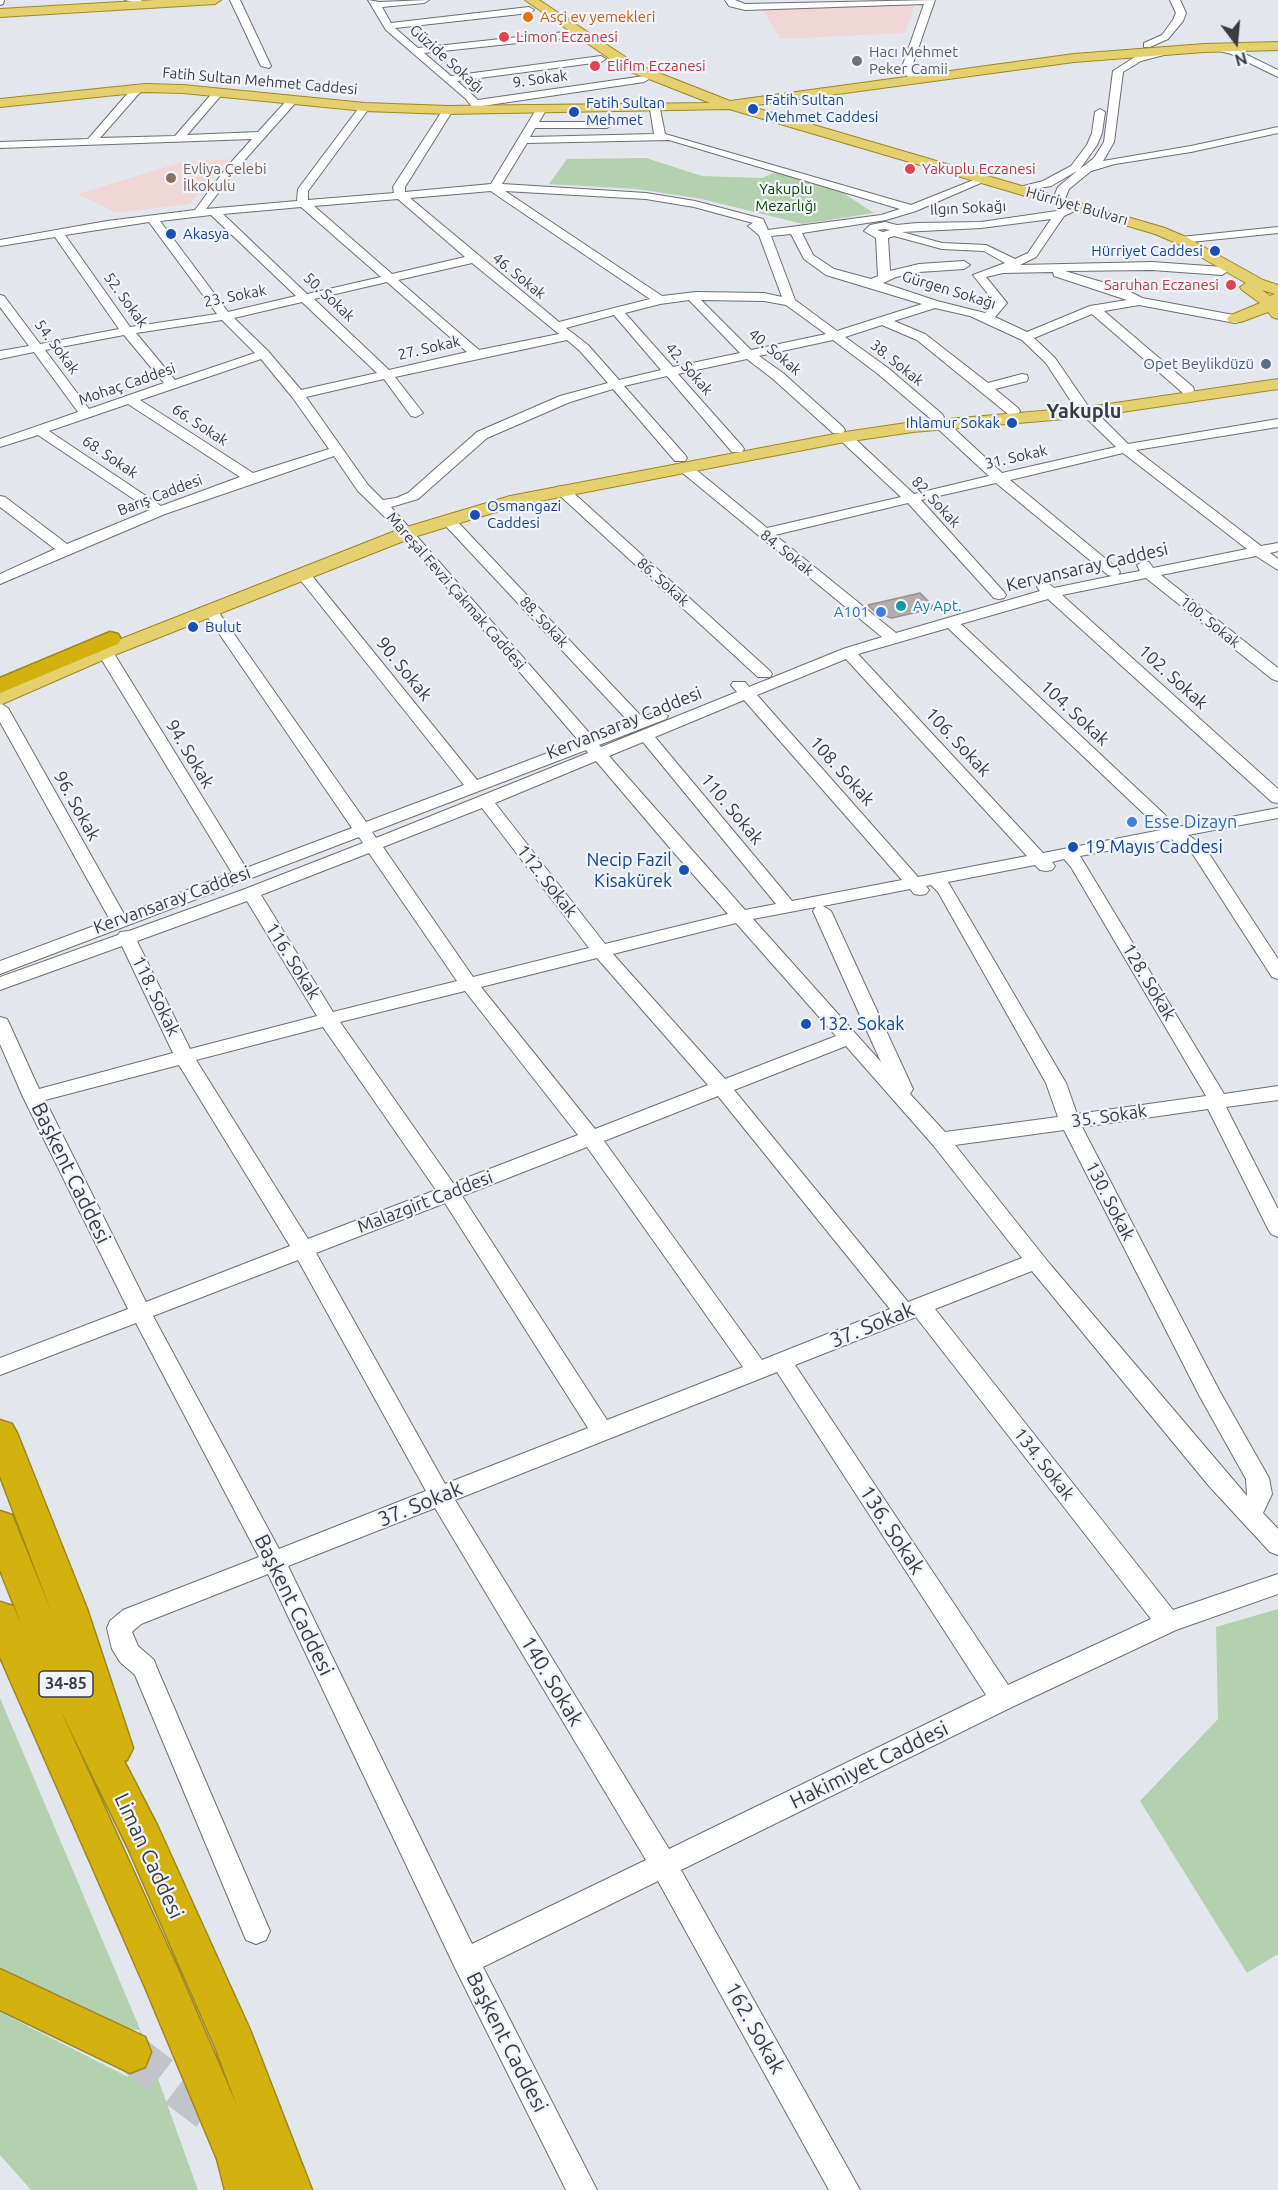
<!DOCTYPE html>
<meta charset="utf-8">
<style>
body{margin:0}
#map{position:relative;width:1278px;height:2190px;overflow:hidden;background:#e3e7ed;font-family:Ubuntu,sans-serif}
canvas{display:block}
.north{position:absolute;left:1206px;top:12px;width:60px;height:60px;-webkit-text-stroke:4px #f1f5fb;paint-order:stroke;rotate:164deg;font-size:16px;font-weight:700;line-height:24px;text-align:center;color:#3b3c3f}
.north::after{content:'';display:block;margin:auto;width:21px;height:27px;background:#3b3c3f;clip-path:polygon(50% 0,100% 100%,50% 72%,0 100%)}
</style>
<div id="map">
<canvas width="1278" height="2190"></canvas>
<div class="north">N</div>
</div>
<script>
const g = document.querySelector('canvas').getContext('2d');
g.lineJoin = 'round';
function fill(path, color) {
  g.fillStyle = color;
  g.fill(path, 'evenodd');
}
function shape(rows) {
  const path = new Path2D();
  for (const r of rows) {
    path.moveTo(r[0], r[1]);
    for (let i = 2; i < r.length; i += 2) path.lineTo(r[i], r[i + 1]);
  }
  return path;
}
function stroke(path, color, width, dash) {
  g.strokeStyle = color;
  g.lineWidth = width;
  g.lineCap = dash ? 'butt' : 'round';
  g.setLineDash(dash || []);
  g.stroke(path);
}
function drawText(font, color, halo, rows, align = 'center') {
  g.font = font + ' Ubuntu,sans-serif';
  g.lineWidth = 4.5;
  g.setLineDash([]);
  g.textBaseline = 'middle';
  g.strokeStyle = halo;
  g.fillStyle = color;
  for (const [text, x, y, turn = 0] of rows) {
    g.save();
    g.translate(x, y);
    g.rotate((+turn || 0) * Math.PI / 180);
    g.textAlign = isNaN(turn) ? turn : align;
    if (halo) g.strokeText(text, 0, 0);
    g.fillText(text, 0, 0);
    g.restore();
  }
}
const education = shape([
 [905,3,915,6,905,33,780,39,762,9],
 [229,159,190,204,116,213,78,194,182,162]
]);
const green = shape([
 [646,158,702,176,763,178,777,171,831,185,874,213,803,224,702,199,637,189,549,184,567,159],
 [1278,1609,1278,1954,1247,1973,1140,1801,1218,1719,1216,1627],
 [0,1698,140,2029,198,2190,31,2190,0,2155,0,2012,128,2077,140,2030,126,2029,0,1973]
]);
const building = shape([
 [920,593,935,608,892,618,877,614,868,605,920,593]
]);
const highwayTunnel = shape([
 [130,2052,222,2122]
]);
const minor = shape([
 [0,0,4,0,3,4,0,5,0,0],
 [125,0,142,0,137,3,125,0],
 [230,0,240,0,271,66,269,68,261,66,230,0],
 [368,0,379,2,429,0,424,3,382,7,391,23,529,7,534,10,529,13,395,28,418,48,565,32,570,35,565,38,424,53,451,76,601,56,606,59,601,62,457,81,478,100,644,76,649,79,644,82,482,106,485,110,484,112,476,112,466,99,386,30,368,0],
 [725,0,735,0,745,4,935,0,911,69,922,80,913,82,901,70,924,4,745,10,729,6,725,0],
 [1170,0,1180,0,1186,13,1183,21,1168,39,1150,47,1144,47,1144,43,1162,35,1173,20,1176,13,1170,0],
 [1215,44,1237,50,1278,70,1278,77,1231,54,1212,49,1212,45,1215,44],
 [1168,48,1173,51,1171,53,1141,61,1123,72,1114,142,1103,161,1191,146,1278,127,1278,133,1191,152,1115,164,1091,171,1069,189,1064,201,1058,204,1052,201,1058,187,1077,171,1051,186,1016,192,1016,188,1043,181,1071,166,1087,145,1092,133,1095,112,1100,109,1105,112,1102,133,1097,145,1080,169,1094,158,1104,142,1113,71,1135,57,1168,48],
 [138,85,142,86,142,90,100,138,175,136,215,90,219,89,224,92,187,135,258,132,289,98,298,100,234,172,206,209,297,201,298,189,361,105,365,104,370,107,308,191,308,200,394,193,393,187,444,108,453,110,405,187,405,192,491,184,537,108,546,110,539,122,607,122,612,125,607,128,535,128,530,137,654,134,650,109,655,106,660,109,665,134,911,205,981,177,985,176,990,179,916,211,886,220,802,233,813,255,834,269,871,279,878,276,876,238,864,231,870,225,885,222,897,225,917,223,981,222,1057,211,1077,203,1081,204,1081,208,1064,216,1036,257,1020,265,1152,262,1222,267,1228,271,1222,275,1152,270,1065,271,1125,289,1142,298,1239,316,1239,322,1235,323,1139,305,1104,311,1193,387,1194,390,1193,393,1183,393,1092,314,1034,338,1055,358,1088,406,1086,409,1093,409,1128,444,1278,419,1278,427,1136,450,1261,546,1278,543,1278,551,1270,553,1278,559,1278,570,1256,556,1161,575,1278,668,1278,681,1272,679,1146,578,1062,595,1278,789,1278,803,1272,802,1048,599,961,624,1178,827,1278,808,1278,818,1188,835,1204,846,1278,959,1278,979,1272,977,1192,853,1171,839,1080,856,1224,1094,1278,1086,1278,1100,1226,1107,1278,1209,1278,1237,1271,1234,1268,1229,1208,1109,1082,1127,1219,1390,1269,1478,1272,1494,1263,1513,1278,1529,1278,1555,1270,1552,1209,1486,1032,1271,935,1309,1173,1610,1278,1574,1278,1594,1176,1630,1012,1707,681,1870,860,2190,829,2190,658,1881,483,1967,597,2190,566,2190,456,1970,268,1574,141,1624,132,1632,138,1646,154,1660,157,1668,270,1931,266,1940,256,1944,246,1940,135,1675,120,1662,112,1649,107,1628,110,1621,123,1610,259,1557,136,1323,0,1375,0,1358,128,1309,23,1097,0,1044,0,1017,7,1019,9,1023,39,1089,173,1053,122,946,0,990,0,977,118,935,120,932,129,931,245,889,363,843,359,837,0,974,0,961,110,920,0,722,0,703,8,708,124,914,232,873,97,652,100,649,105,647,113,652,246,868,352,828,203,610,205,607,215,607,366,822,464,785,298,577,296,574,298,571,308,571,477,780,579,741,396,528,358,491,334,456,165,514,0,584,0,574,55,549,0,507,0,496,5,497,67,544,150,510,38,435,0,447,0,439,78,412,34,352,0,359,0,351,29,346,0,307,0,295,4,296,40,344,119,329,55,237,0,246,0,240,107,221,195,210,226,168,252,139,0,148,0,142,88,139,134,86,138,85],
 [669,140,900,209,881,215,768,230,763,219,695,201,646,193,502,184,527,143,669,140],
 [491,191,492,192,650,299,559,322,410,198,491,191],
 [505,191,646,199,694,207,753,223,748,226,759,235,782,297,764,293,696,292,662,296,505,191],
 [398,199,465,257,392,274,314,206,398,199],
 [301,207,381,277,307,294,223,214,301,207],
 [211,215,296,296,228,312,160,221,211,215],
 [1051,219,1028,253,1015,259,986,245,942,243,902,232,981,228,1051,219],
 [149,222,217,314,130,327,65,235,149,222],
 [884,229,890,230,883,232,877,230,884,229],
 [791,234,804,259,826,275,922,304,837,331,795,300,771,236,791,234],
 [894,236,942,249,984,251,1005,263,973,275,995,303,993,307,985,313,937,301,883,283,896,277,919,272,964,269,970,265,964,261,919,264,890,271,888,238,894,236],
 [472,263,559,334,479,350,398,280,472,263],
 [1053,272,1054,276,1127,300,1090,306,1027,332,995,317,1007,303,986,277,1003,273,1053,272],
 [387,282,467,352,389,370,314,299,387,282],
 [689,300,740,353,673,367,625,313,660,304,689,300],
 [701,300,764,301,786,305,826,334,751,350,701,300],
 [302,302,377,373,301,390,268,351,234,318,302,302],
 [935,308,970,316,1022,340,1046,363,1076,409,1083,409,1081,412,1083,415,1116,447,1002,473,947,422,942,421,935,425,937,428,989,476,914,494,850,434,845,433,838,437,840,440,901,497,767,528,689,464,679,464,677,467,679,470,882,637,843,649,749,687,745,682,733,682,731,685,737,692,601,747,599,745,666,719,668,716,660,711,642,717,453,517,443,517,441,520,443,523,629,722,592,736,391,507,418,499,487,438,570,402,613,389,675,461,685,461,687,458,685,455,624,386,667,376,732,452,742,452,744,449,742,446,678,374,747,359,773,379,833,433,843,433,845,430,843,427,783,373,759,356,833,340,878,374,932,420,942,420,944,417,942,414,888,368,845,337,882,325,917,340,1008,414,1018,414,1020,411,1018,408,995,389,1027,381,1028,378,1027,375,1022,374,988,383,925,334,894,321,935,308],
 [614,315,661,370,619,380,588,345,566,328,614,315],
 [222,320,255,353,175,380,136,333,222,320],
 [124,335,164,383,89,409,45,350,124,335],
 [567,340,580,351,608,383,560,396,477,432,408,493,396,498,383,500,368,485,306,397,384,379,411,416,416,417,423,413,395,377,567,340],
 [261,359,293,398,329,449,253,473,140,400,261,359],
 [128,404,240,477,161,506,49,431,128,404],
 [1123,453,1247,549,1153,568,1149,562,1144,561,1137,565,1140,571,1118,575,1120,572,1118,569,1010,480,1123,453],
 [996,483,1108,575,1112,576,1054,588,1049,584,1039,584,1037,587,1040,591,896,633,775,535,908,503,994,598,999,599,1004,598,1006,595,1004,592,921,500,996,483],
 [948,628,1161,830,1043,853,858,654,948,628],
 [846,659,1027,856,918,877,757,695,846,659],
 [744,700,902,880,792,901,655,737,744,700],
 [643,742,776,904,745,910,609,756,643,742],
 [586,750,588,753,376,838,372,832,586,750],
 [596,761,669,847,728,914,605,944,495,803,596,761],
 [482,808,589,948,473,977,383,847,482,808],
 [369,853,457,981,333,1012,261,895,369,853],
 [1064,859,1071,867,1206,1096,1077,1114,1066,1083,948,882,1035,865,1040,870,1046,871,1052,870,1055,866,1052,862,1064,859],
 [931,885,938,892,1046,1083,1058,1117,945,1132,910,1094,913,1089,831,911,823,906,910,889,914,894,920,895,926,894,929,890,926,886,931,885],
 [247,901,317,1016,190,1049,137,941,247,901],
 [816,907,813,911,881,1062,753,919,816,907],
 [736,923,836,1036,725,1079,613,954,736,923],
 [597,958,708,1085,595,1129,481,987,597,958],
 [465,991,578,1135,453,1183,340,1022,465,991],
 [323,1027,436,1190,308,1239,196,1060,323,1027],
 [846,1046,933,1145,1022,1258,908,1302,734,1090,846,1046],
 [179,1065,290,1246,146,1302,45,1100,179,1065],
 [718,1096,890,1309,762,1360,604,1141,718,1096],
 [1064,1130,1199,1395,1246,1479,1247,1496,1049,1263,955,1145,1064,1130],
 [587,1147,743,1367,607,1420,462,1196,587,1147],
 [445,1203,588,1428,445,1484,316,1253,445,1203],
 [298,1260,426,1491,279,1549,153,1316,298,1260],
 [916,1317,1151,1619,1008,1685,795,1365,916,1317],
 [777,1372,986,1695,669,1849,455,1500,777,1372],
 [435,1508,646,1860,472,1944,288,1566,435,1508],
 [1278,227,1278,233,1181,243,1175,240,1181,237,1278,227],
 [562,486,567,487,770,671,772,674,770,677,758,677,557,493,555,490,557,487,562,486]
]);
const major = shape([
 [155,0,221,0,215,4,0,17,0,9,155,0],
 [525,0,539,0,636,64,730,101,1074,54,1204,44,1278,42,1278,50,1204,52,1074,62,749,106,1165,228,1186,237,1263,280,1278,285,1278,319,1272,317,1268,312,1241,322,1229,322,1227,319,1229,316,1260,303,1242,290,1240,287,1246,283,1176,243,1155,234,729,109,448,114,365,111,183,93,145,92,0,107,0,99,145,84,183,85,365,103,448,106,710,103,626,70,525,0],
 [1262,290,1272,293,1275,294,1270,296,1262,290],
 [1278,379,1278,389,1088,417,913,432,845,442,519,505,414,537,112,656,0,705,0,691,98,648,400,529,510,496,845,432,913,422,1088,407,1278,379]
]);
const highway = shape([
 [110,632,118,634,121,639,118,644,0,693,0,678,110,632],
 [0,1420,12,1424,17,1433,87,1609,133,1748,127,1760,124,1761,157,1825,250,2030,312,2190,225,2190,217,2159,145,1987,0,1657,0,1602,13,1606,21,1623,0,1570,0,1511,12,1515,53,1616,0,1476,0,1420],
 [59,1707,128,1848,216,2049,237,2106,176,1965,59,1707],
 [0,1969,145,2037,151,2052,145,2067,130,2073,0,2010,0,1969]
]);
const markers = [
 [528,17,6,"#e8710a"],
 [504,37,6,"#e0444e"],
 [857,61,6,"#6b7280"],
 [595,66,6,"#e0444e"],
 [753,109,6,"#1a4fb4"],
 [574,112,6,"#1a4fb4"],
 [910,169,6,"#e0444e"],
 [171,178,6,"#8d6e63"],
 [171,234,6,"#1a4fb4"],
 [1215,251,6,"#1a4fb4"],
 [1231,285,6,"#e0444e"],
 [1266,364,6,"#5c6f8a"],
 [1012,423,6,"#1a4fb4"],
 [475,515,6,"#1a4fb4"],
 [901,606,6,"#0f9aa8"],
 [881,612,6,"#3f7fe0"],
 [193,627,6,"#1a4fb4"],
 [1132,822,6,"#3f7fe0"],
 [1073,847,6,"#1a4fb4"],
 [684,870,6,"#1a4fb4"],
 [806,1024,6,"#1a4fb4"]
];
const farFoodnames = [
 ["Asçi ev yemekleri",540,17]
];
const farHealthnames = [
 ["Limon Eczanesi",516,37],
 ["Elifim Eczanesi",607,66],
 ["Yakuplu Eczanesi",922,169],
 ["Saruhan Eczanesi",1219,285,"right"]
];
const farWorshipnames = [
 ["Hacı Mehmet",869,52],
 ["Peker Camii",869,69]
];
const farStreetnames = [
 ["Güzide Sokağı",447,59,42],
 ["9. Sokak",540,79,-8],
 ["Fatih Sultan Mehmet Caddesi",260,81,5],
 ["Hürriyet Bulvarı",1077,206,16],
 ["Ilgın Sokağı",968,208,-3],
 ["46. Sokak",519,276,39],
 ["Gürgen Sokağı",949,290,17],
 ["23. Sokak",235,296,-11],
 ["50. Sokak",329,297,43],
 ["52. Sokak",126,300,54],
 ["54. Sokak",57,347,53],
 ["27. Sokak",429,348,-13],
 ["40. Sokak",775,352,40],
 ["38. Sokak",897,363,39],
 ["42. Sokak",689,369,49],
 ["Mohaç Caddesi",127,384,-19],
 ["66. Sokak",200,425,33],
 ["68. Sokak",110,457,34],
 ["31. Sokak",1016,457,-13],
 ["Barış Caddesi",160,495,-21],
 ["82. Sokak",936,502,47],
 ["84. Sokak",787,553,39],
 ["86. Sokak",663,582,42],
 ["Mareşal Fevzi Çakmak Caddesi",456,591,49],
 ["88. Sokak",544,622,47],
 ["100. Sokak",1210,622,39]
];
const farTransitnames = [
 ["Fatih Sultan",765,100],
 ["Mehmet Caddesi",765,117],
 ["Fatih Sultan",586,103],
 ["Mehmet",586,120],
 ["Akasya",183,234],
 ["Hürriyet Caddesi",1203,251,"right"],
 ["Ihlamur Sokak",1000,423,"right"],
 ["Osmangazi",487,506],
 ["Caddesi",487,523],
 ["Bulut",205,627]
];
const farEducationnames = [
 ["Evliya Çelebi",183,169],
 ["İlkokulu",183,186]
];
const farParknames = [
 ["Yakuplu",786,189],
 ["Mezarlığı",786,206]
];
const farServicenames = [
 ["Opet Beylikdüzü",1254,364]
];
const farCulturenames = [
 ["Ay Apt.",913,606]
];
const farShopnames = [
 ["A101",869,612]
];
const shields = [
 [66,1684,54]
];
const shieldNames = [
 ["34-85",66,1684]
];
const streetNames = [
 ["Kervansaray Caddesi",1087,567,-13],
 ["90. Sokak",404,669,51],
 ["102. Sokak",1173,677,42],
 ["104. Sokak",1075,713,43],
 ["Kervansaray Caddesi",624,723,-22],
 ["106. Sokak",958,742,47],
 ["94. Sokak",190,754,59],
 ["108. Sokak",842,771,48],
 ["96. Sokak",77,806,61],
 ["110. Sokak",732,809,50],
 ["112. Sokak",547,881,52],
 ["Kervansaray Caddesi",172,900,-20],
 ["116. Sokak",293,961,58],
 ["128. Sokak",1149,982,59],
 ["118. Sokak",156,996,64],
 ["35. Sokak",1109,1116,-8],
 ["130. Sokak",1110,1201,63],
 ["Malazgirt Caddesi",425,1202,-21],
 ["134. Sokak",1044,1464,52]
];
const shopNames = [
 ["Esse Dizayn",1144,822]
];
const transitNames = [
 ["19 Mayıs Caddesi",1085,847],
 ["Necip Fazil",672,860,"right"],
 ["Kisakürek",672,881,"right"],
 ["132. Sokak",818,1024]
];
const farDistrictnames = [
 ["Yakuplu",1084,411]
];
const nearStreetnames = [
 ["Başkent Caddesi",71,1173,64],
 ["37. Sokak",872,1325,-22],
 ["37. Sokak",420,1504,-22],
 ["136. Sokak",892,1530,57],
 ["Başkent Caddesi",294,1605,64],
 ["140. Sokak",552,1681,59],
 ["Hakimiyet Caddesi",869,1765,-26],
 ["Liman Caddesi",149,1856,65],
 ["162. Sokak",755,2028,61],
 ["Başkent Caddesi",507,2042,63]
];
fill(education, '#f1d6d6');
fill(green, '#b3d1ae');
fill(building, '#b3aca9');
stroke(building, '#97908d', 1.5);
stroke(highwayTunnel, '#c1c5ca', 39, [39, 20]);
stroke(minor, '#6c6f74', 2);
stroke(major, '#9e8820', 2);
stroke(highway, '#9e8820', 3);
fill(minor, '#fff');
fill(major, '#e5d06f');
fill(highway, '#d3b10f');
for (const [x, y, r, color] of markers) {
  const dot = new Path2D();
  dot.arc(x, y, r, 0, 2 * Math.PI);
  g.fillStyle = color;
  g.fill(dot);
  stroke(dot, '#f1f5fb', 2);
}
drawText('15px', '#c56008', '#f1f5fb', farFoodnames, 'left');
drawText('15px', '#be3a42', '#f1f5fb', farHealthnames, 'left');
drawText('15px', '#5b616d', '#f1f5fb', farWorshipnames, 'left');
drawText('15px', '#3b3c3f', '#f1f5fb', farStreetnames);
drawText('15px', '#164399', '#f1f5fb', farTransitnames, 'left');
drawText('15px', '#785e54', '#f1f5fb', farEducationnames, 'left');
drawText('15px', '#0d4800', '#f1f5fb', farParknames);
drawText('15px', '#4e5e75', '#f1f5fb', farServicenames, 'right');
drawText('15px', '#0d838f', '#f1f5fb', farCulturenames, 'left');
drawText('15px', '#366cbe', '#f1f5fb', farShopnames, 'right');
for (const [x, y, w] of shields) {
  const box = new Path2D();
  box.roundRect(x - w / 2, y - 13, w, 26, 4.5);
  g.fillStyle = '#f1f5fb';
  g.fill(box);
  stroke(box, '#3b3c3f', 1.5);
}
drawText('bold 16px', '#3b3c3f', null, shieldNames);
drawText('18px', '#3b3c3f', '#f1f5fb', streetNames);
drawText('18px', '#366cbe', '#f1f5fb', shopNames, 'left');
drawText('18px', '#164399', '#f1f5fb', transitNames, 'left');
drawText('bold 20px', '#3b3c3f', '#f1f5fb', farDistrictnames);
drawText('21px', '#3b3c3f', '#f1f5fb', nearStreetnames);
</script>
